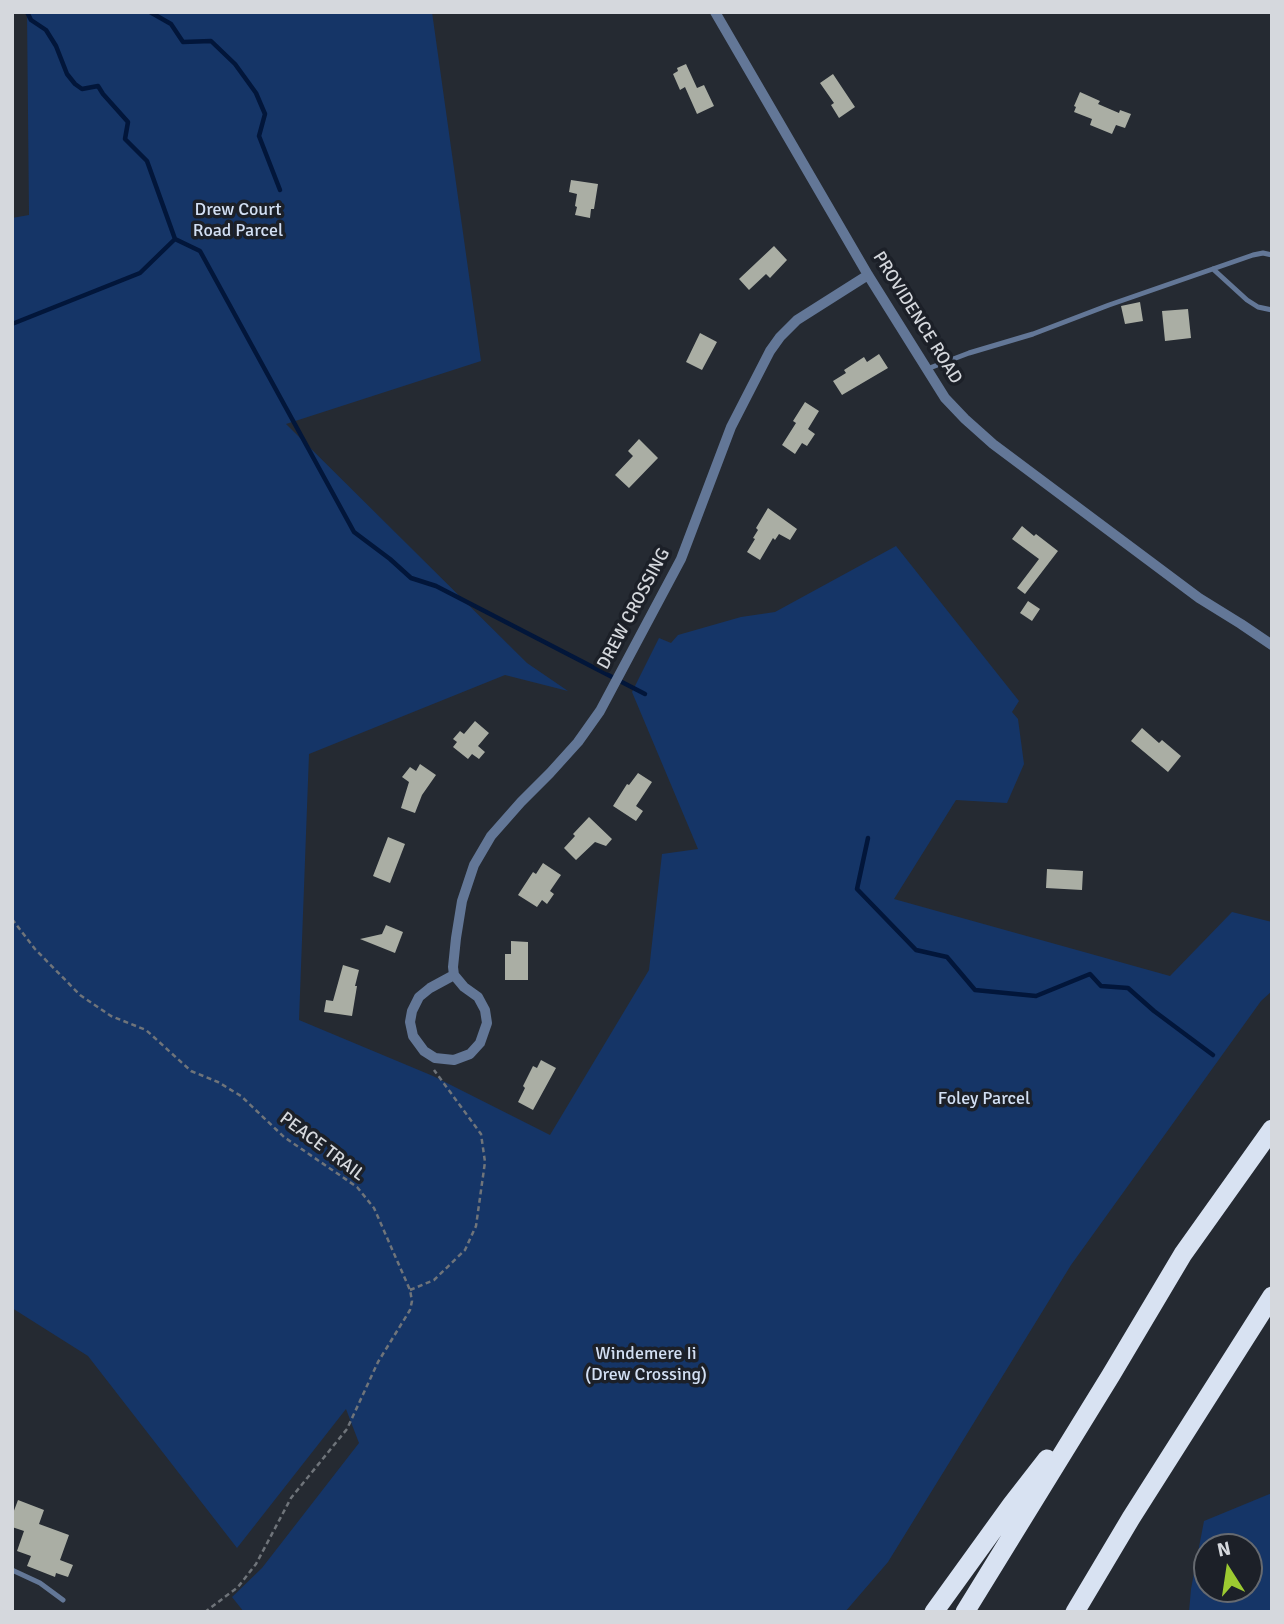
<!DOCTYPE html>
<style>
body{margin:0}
#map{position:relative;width:1284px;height:1624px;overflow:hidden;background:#252a32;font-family:Signika,sans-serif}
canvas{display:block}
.frame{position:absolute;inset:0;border:14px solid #d5d8dd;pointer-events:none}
.north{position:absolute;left:1193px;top:1533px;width:70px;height:70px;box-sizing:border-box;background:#1c2028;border:2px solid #666a70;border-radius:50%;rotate:348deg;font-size:19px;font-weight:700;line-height:28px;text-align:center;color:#d5d8dd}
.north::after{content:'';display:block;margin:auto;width:24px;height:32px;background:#9cca31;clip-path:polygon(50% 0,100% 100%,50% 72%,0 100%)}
</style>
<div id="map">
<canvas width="1284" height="1624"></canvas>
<div class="frame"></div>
<div class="north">N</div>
</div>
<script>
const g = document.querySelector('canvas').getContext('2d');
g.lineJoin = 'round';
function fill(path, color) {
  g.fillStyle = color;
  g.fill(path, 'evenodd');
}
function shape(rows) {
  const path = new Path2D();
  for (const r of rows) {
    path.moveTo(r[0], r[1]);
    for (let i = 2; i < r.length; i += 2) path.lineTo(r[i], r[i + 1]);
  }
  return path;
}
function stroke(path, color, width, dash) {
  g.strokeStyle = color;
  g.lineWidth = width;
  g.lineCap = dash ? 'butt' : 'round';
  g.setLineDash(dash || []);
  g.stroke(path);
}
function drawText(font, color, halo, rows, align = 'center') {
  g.font = font + ' Signika,sans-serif';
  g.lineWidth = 7;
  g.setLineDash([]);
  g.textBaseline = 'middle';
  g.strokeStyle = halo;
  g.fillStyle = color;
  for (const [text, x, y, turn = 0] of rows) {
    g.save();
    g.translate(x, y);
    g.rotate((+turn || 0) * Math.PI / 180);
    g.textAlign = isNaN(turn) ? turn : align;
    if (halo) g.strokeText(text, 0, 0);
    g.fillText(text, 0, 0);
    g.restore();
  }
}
const green = shape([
 [27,12,432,12,481,361,286,424,527,663,568,691,505,675,309,754,299,1020,433,1076,550,1135,649,970,662,854,698,849,632,692,659,638,671,643,678,635,741,617,775,612,896,546,1019,701,1012,712,1018,719,1024,764,1007,803,956,800,894,899,1170,976,1232,912,1272,922,1272,991,1261,1001,1071,1265,888,1562,845,1612,244,1612,232,1597,262,1568,359,1443,346,1409,237,1548,88,1356,12,1308,12,218,29,215],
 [1272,1493,1272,1612,1189,1612,1191,1589,1204,1521],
 [1249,1547,1249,1589,1207,1589,1207,1547]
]);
const stream = shape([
 [27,12,31,20,46,30,56,46,67,74,75,84,82,89,98,86,103,94,128,122,125,139,147,161,175,239,200,251,354,532,390,559,411,578,436,586,645,694],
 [150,12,171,24,183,42,211,41,235,64,256,93,265,114,259,136,280,190],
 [12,324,140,273,175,239],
 [868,838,857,889,916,950,947,957,975,990,1036,996,1090,974,1101,986,1128,988,1154,1011,1213,1055]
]);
const building = shape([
 [686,64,697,88,704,85,714,106,697,114,685,87,680,90,673,74,678,71,677,68],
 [833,74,855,107,839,118,831,105,834,103,820,83],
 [1080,92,1100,101,1098,104,1119,113,1120,110,1131,114,1125,128,1116,125,1112,134,1090,125,1092,119,1074,112,1076,107,1074,106],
 [571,180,598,184,594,209,591,209,590,218,575,215,577,207,575,206,577,194,569,192],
 [774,246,787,260,770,278,766,274,749,290,739,279],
 [1140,302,1143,321,1125,324,1121,306],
 [1188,309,1191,338,1165,341,1162,311],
 [700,333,717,342,702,370,686,362],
 [879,354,888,368,842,395,833,381,846,373,844,370,864,357,867,362],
 [805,402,819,411,808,429,815,434,807,446,802,443,795,454,782,445,796,423,793,421],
 [639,439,658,458,629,488,615,475,633,456,628,451],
 [768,508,797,529,790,540,779,534,775,540,773,538,760,560,747,552,755,539,753,538,758,530,756,528],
 [1022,526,1034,536,1036,534,1058,551,1025,594,1017,588,1039,559,1012,539],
 [1028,601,1040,609,1032,621,1020,613],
 [475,721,489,733,478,746,485,752,479,759,472,754,468,759,453,747,457,742,453,739,460,731,464,734],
 [1142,728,1159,743,1162,740,1181,756,1168,772,1131,741],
 [420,764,436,775,422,795,415,813,401,808,409,782,402,777,410,767,416,771],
 [638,773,652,782,636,806,643,811,636,821,613,806,627,784,629,785],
 [589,817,612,839,606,846,595,842,576,860,564,848,575,836,573,834],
 [388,837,405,844,390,883,373,876],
 [543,863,561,875,550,891,554,894,547,904,542,900,537,907,518,895,533,872,536,874],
 [1047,869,1083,871,1082,890,1046,888],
 [386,925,403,932,395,953,360,939,382,934],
 [511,941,528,942,528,980,505,980,505,954,511,954],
 [343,965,359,970,355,986,357,986,352,1016,324,1012,326,1000,333,1001],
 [541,1060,556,1068,533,1110,518,1102,525,1088,523,1086,533,1066,537,1068],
 [18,1500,44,1510,39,1524,69,1535,60,1560,73,1565,68,1577,56,1573,55,1577,27,1566,31,1556,17,1551,24,1531,12,1527,12,1516]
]);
const path = shape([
 [12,919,35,949,80,995,111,1016,146,1030,191,1071,218,1082,241,1096,284,1137,357,1187,374,1208,410,1290,412,1301,410,1310,378,1362,347,1429,291,1498,256,1564,238,1587,205,1612],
 [410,1290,434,1280,465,1250,476,1226,485,1162,481,1134,434,1070]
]);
const lane = shape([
 [1213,269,1247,300,1258,307,1272,310],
 [927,369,969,353,1033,334,1109,305,1253,255,1263,253,1272,255],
 [12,1570,40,1583,63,1600]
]);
const street = shape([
 [715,12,868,275,945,398,965,419,993,444,1199,598,1241,624,1272,645],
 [454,975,464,987,478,997,485,1010,487,1023,480,1043,470,1054,454,1060,435,1058,424,1051,413,1036,410,1022,412,1011,419,997,430,988,454,975,453,967,456,938,462,901,474,865,491,836,521,802,550,773,578,742,600,711,681,559,731,427,770,351,780,337,797,320,868,275]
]);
const highway = shape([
 [934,1612,1012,1504,1047,1459],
 [965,1612,1111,1375,1183,1254,1272,1129],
 [1075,1612,1131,1518,1272,1296]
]);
const parkNames = [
 ["Drew Court",238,210],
 ["Road Parcel",238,231],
 ["Foley Parcel",984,1099],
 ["Windemere Ii",646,1354],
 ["(Drew Crossing)",646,1375]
];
const streetNames = [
 ["PROVIDENCE ROAD",917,318,58],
 ["DREW CROSSING",634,609,-62],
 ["PEACE TRAIL",322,1147,37]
];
fill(green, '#153567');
stroke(stream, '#02163a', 4.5);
fill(building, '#aaaea4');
stroke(path, '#6f747a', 2.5, [5, 3.5]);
stroke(lane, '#637797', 5);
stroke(street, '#637797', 10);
stroke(highway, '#d8e2f2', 19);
drawText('18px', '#d2dff3', '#1c2028', parkNames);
drawText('18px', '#d5d8dd', '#1c2028', streetNames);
</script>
